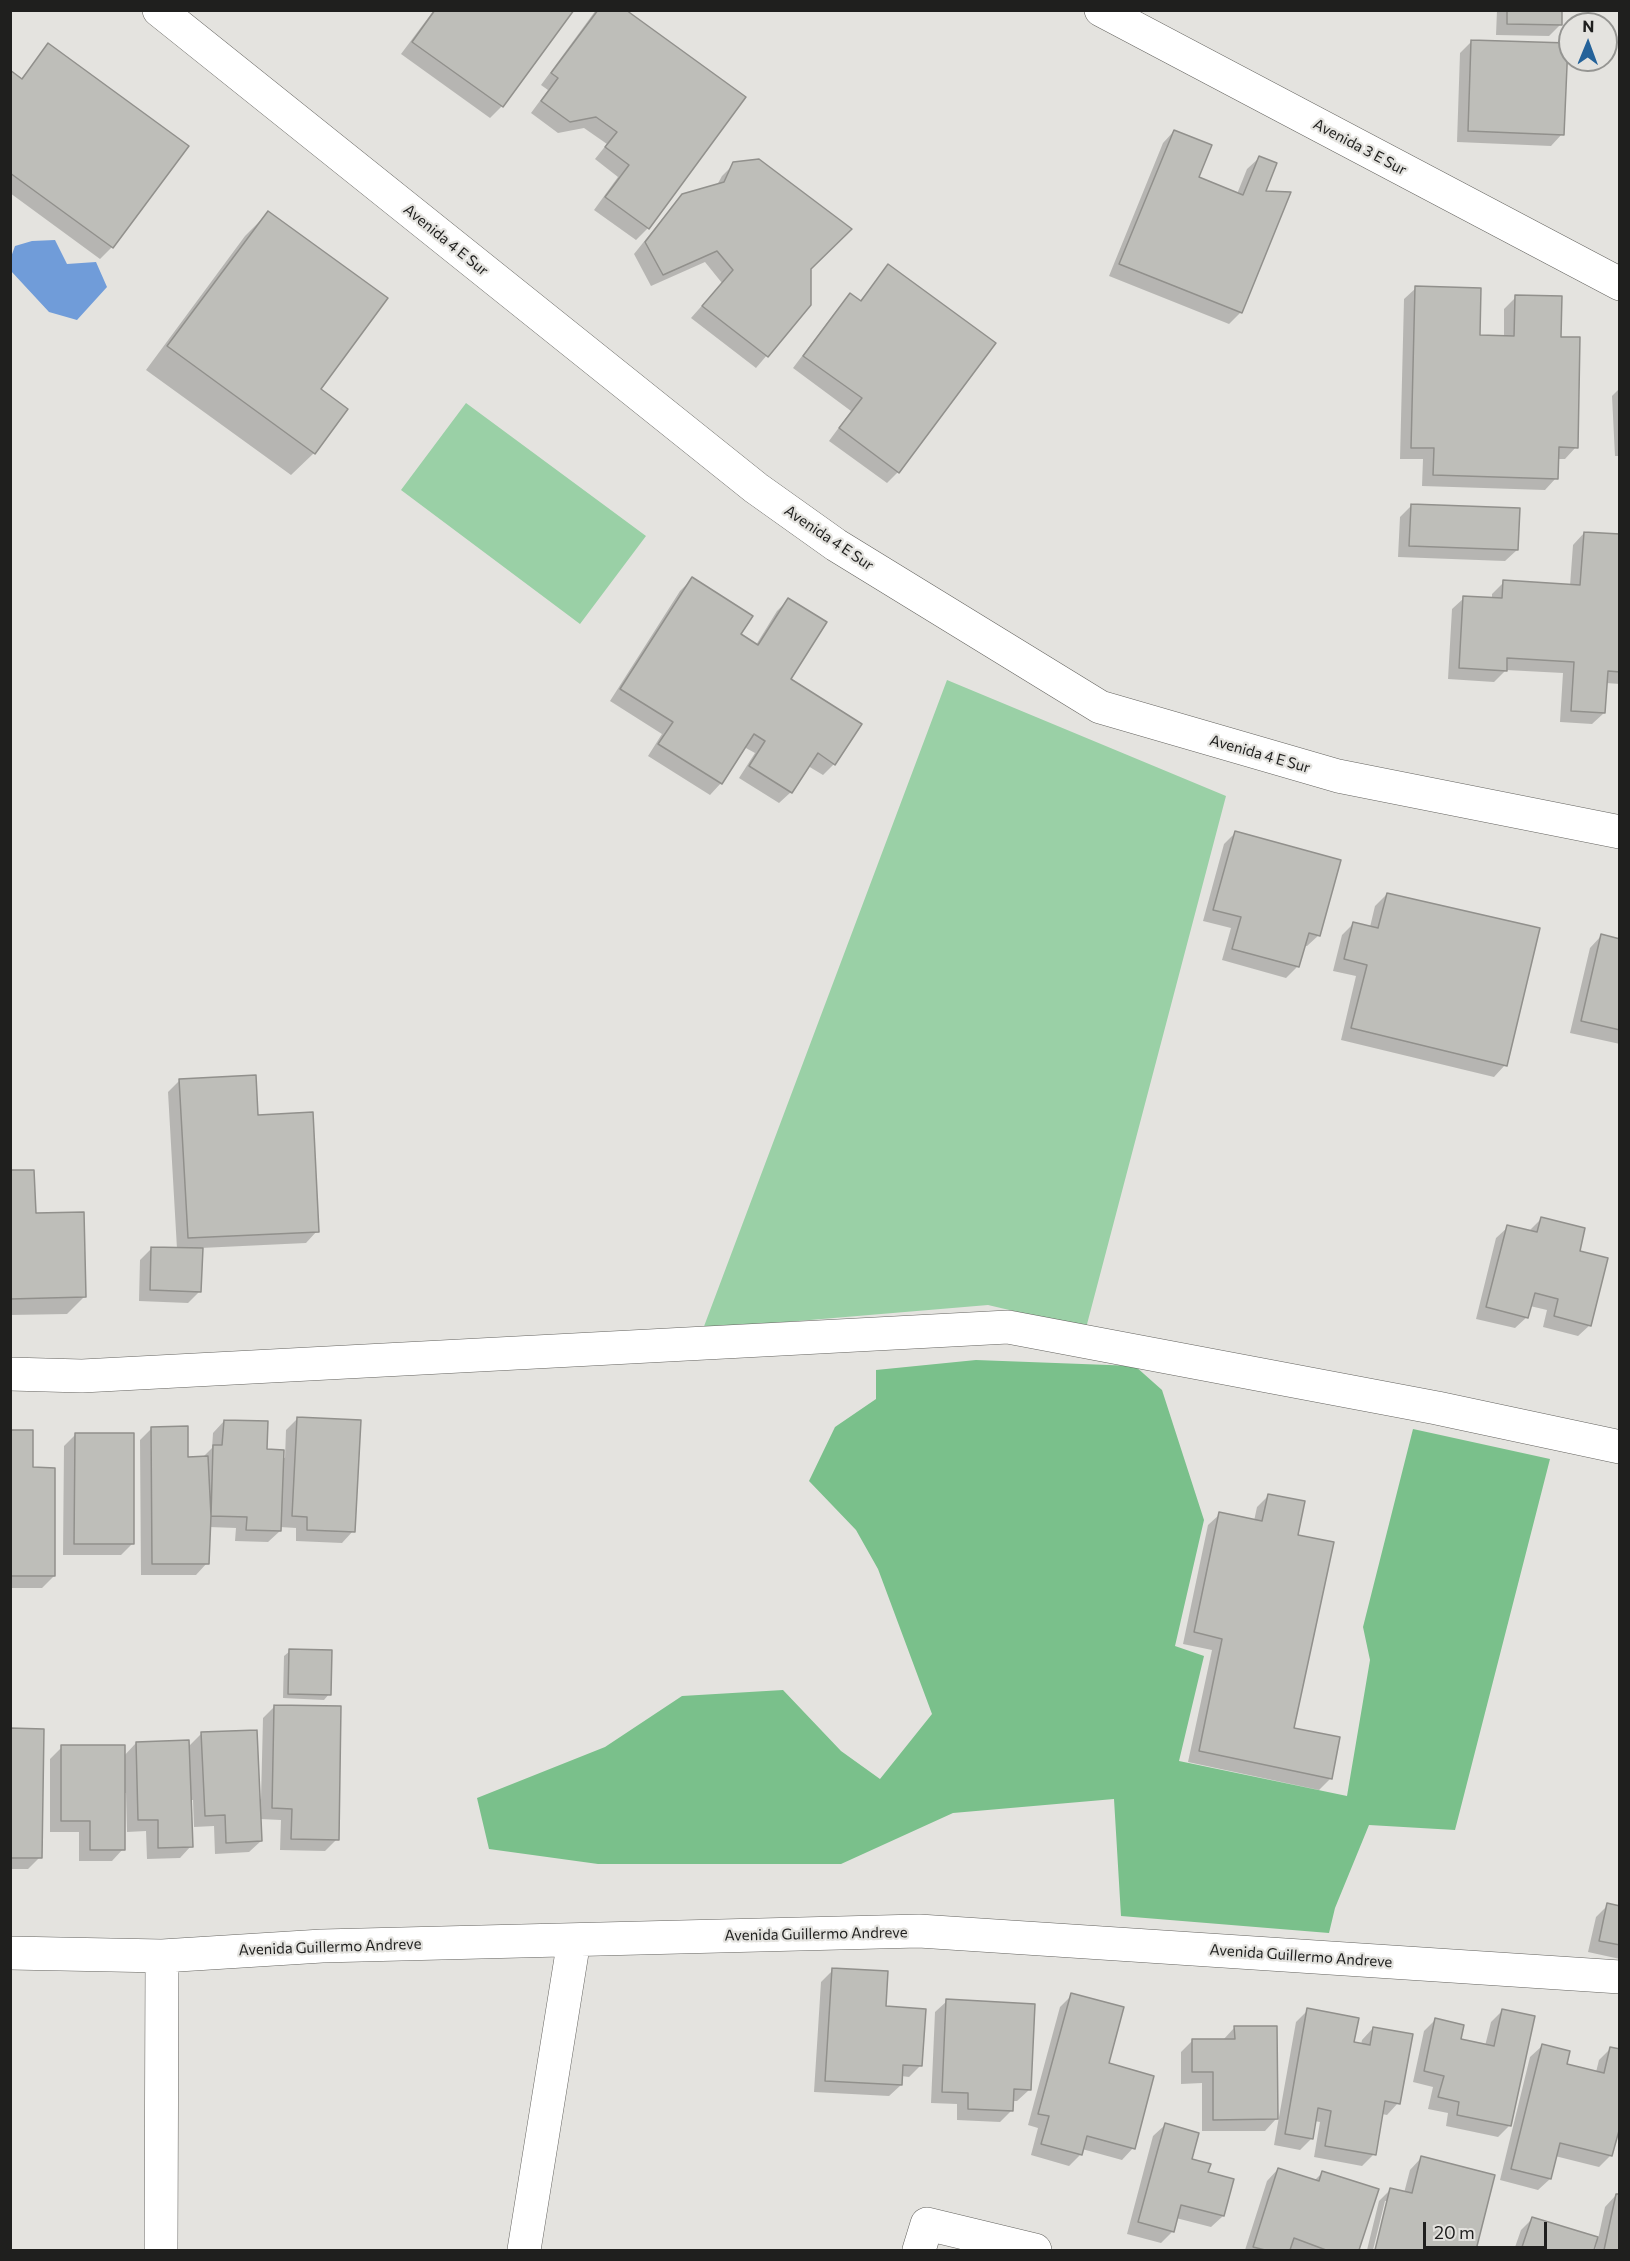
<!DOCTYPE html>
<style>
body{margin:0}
#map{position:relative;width:1630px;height:2261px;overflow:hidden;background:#e4e3df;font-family:Commissioner,sans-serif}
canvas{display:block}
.frame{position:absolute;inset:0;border:12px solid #1f1f1e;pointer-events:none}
.north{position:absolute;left:1558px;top:12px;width:60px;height:60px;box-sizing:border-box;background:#e4e3df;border:2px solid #959592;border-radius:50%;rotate:1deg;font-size:16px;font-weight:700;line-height:24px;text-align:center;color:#1f1f1e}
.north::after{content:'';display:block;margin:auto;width:21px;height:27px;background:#246299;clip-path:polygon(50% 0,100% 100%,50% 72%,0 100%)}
.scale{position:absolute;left:1423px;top:2222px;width:124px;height:27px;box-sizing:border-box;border:3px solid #1f1f1e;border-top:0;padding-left:8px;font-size:18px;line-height:21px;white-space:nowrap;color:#1f1f1e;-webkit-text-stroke:4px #e4e3df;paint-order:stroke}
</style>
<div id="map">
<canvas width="1630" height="2261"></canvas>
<div class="frame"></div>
<div class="north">N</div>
<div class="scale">20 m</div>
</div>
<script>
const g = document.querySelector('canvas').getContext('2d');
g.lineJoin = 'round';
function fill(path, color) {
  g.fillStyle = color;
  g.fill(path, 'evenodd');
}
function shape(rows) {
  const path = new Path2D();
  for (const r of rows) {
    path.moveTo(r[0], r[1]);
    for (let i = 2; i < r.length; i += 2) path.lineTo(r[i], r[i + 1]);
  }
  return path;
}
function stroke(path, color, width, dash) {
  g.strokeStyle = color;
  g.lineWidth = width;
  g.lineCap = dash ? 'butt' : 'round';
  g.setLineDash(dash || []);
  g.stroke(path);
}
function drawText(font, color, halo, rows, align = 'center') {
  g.font = font + ' Commissioner,sans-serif';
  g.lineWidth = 4.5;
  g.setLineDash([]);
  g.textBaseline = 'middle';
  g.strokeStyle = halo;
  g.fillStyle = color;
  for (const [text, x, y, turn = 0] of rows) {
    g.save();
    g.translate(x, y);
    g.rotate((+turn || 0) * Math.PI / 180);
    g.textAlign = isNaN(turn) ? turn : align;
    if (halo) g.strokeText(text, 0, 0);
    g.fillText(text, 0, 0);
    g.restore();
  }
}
const green = shape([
 [466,403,646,536,580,624,401,490],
 [947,680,1226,796,1086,1328,988,1305,703,1329]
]);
const forest = shape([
 [976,1360,1135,1366,1162,1390,1204,1520,1175,1646,1204,1656,1179,1761,1347,1796,1370,1660,1363,1627,1413,1429,1550,1459,1455,1830,1369,1825,1335,1908,1329,1933,1121,1916,1114,1799,953,1813,841,1864,598,1864,489,1849,477,1798,605,1747,682,1696,783,1690,841,1751,880,1779,932,1714,878,1569,856,1530,809,1481,835,1427,876,1399,876,1370]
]);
const water = shape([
 [55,240,67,264,96,262,107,287,77,320,49,312,11,271,11,257,15,246,32,241]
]);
const shadow = shape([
 [434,10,572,10,502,106,490,118,401,54],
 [596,10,624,10,744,98,648,228,636,240,594,210,618,177,595,159,607,144,584,128,558,133,531,113,548,90,541,85],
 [1497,10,1561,10,1560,25,1549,36,1496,35],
 [1471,42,1562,134,1551,146,1457,142,1460,53],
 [49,45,187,146,112,247,100,259,10,193,10,72,20,80],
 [1174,131,1197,178,1237,194,1247,169,1259,158,1263,193,1241,312,1229,324,1109,276,1163,143],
 [734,164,809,269,810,305,756,368,691,318,722,283,705,262,651,286,634,254,671,208,683,195,717,185,722,176],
 [268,213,319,389,314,453,291,475,146,370,245,236],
 [888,266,898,472,887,483,829,441,851,411,793,368,839,307,851,295,859,302],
 [1416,288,1479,336,1504,337,1504,309,1516,297,1560,338,1576,447,1565,459,1557,459,1556,478,1545,490,1422,486,1423,459,1400,459,1404,299],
 [1620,388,1620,456,1615,456,1612,396],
 [1412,505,1517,550,1505,561,1398,557,1400,517],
 [1584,533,1620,535,1620,684,1606,683,1604,713,1592,724,1560,722,1563,673,1506,670,1494,682,1448,679,1452,609,1464,598,1492,599,1492,594,1504,582,1570,586,1573,545],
 [692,579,739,634,756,645,777,611,788,600,789,679,834,764,823,775,808,766,791,792,779,803,739,778,755,753,744,747,721,783,710,795,648,756,662,734,610,701,680,591],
 [1236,832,1319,935,1307,946,1304,946,1298,966,1286,978,1222,960,1231,928,1203,921,1224,844],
 [1387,894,1505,1065,1494,1077,1341,1040,1356,976,1333,971,1342,935,1354,923,1370,927,1375,906],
 [1601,936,1620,940,1620,1044,1570,1033,1590,948],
 [180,1080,257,1116,317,1231,306,1243,201,1248,200,1291,188,1303,139,1301,140,1260,152,1248,177,1249,168,1092],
 [10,1172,84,1297,67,1314,10,1315],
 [1541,1219,1578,1252,1590,1325,1578,1336,1543,1327,1547,1310,1530,1306,1527,1317,1515,1328,1476,1319,1496,1238,1508,1227,1530,1230],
 [298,1418,353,1531,342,1543,296,1541,296,1528,280,1527,280,1531,268,1542,235,1541,236,1528,209,1527,207,1563,196,1575,141,1575,140,1440,152,1428,186,1458,202,1458,212,1448,213,1433,224,1421,266,1450,285,1458,286,1430],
 [10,1432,32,1469,54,1576,42,1588,10,1588],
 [76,1434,133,1543,121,1555,63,1555,64,1446],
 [1269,1495,1296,1536,1293,1730,1331,1778,1319,1790,1188,1762,1212,1650,1183,1644,1208,1525,1220,1514,1254,1521,1257,1507],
 [290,1651,329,1694,324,1700,283,1698,284,1656],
 [274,1707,337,1839,325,1851,280,1850,281,1820,260,1819,261,1841,249,1852,215,1854,214,1826,194,1827,193,1800,190,1800,191,1846,180,1858,147,1859,146,1831,127,1832,126,1793,123,1793,123,1849,112,1861,79,1861,79,1832,50,1832,50,1759,62,1747,123,1757,136,1743,188,1747,202,1733,259,1799,261,1799,263,1718],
 [10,1730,40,1857,28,1869,10,1869],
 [1608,1905,1620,1907,1620,1959,1588,1952,1596,1917],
 [833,1970,885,2007,921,2065,909,2077,901,2076,901,2085,889,2096,814,2092,821,1982],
 [1072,1995,1107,2065,1133,2148,1122,2160,1082,2149,1081,2154,1069,2166,1031,2155,1038,2128,1028,2125,1060,2007],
 [947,2001,1029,2090,1017,2101,1012,2101,1012,2110,1000,2122,957,2120,957,2104,931,2103,935,2012],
 [1308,2010,1352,2043,1361,2045,1362,2040,1373,2028,1398,2103,1387,2115,1382,2114,1374,2154,1362,2166,1314,2157,1320,2122,1314,2121,1311,2139,1300,2150,1274,2145,1296,2022],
 [1502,2011,1509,2126,1498,2137,1446,2126,1448,2113,1428,2109,1433,2087,1413,2082,1424,2031,1435,2020,1460,2040,1485,2046,1491,2022],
 [1235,2027,1276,2119,1265,2131,1202,2131,1202,2083,1181,2084,1181,2052,1193,2040,1223,2040],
 [1542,2046,1565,2065,1596,2072,1599,2060,1611,2048,1611,2155,1599,2167,1555,2156,1550,2179,1538,2190,1500,2180,1530,2057],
 [1165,2125,1190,2160,1207,2173,1223,2216,1211,2227,1176,2218,1173,2231,1161,2243,1127,2234,1153,2136],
 [1421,2158,1494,2176,1475,2250,1376,2250,1388,2201,1385,2201,1373,2250,1367,2250,1379,2201,1391,2189,1404,2193,1410,2170],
 [1278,2169,1314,2181,1323,2172,1377,2190,1357,2250,1245,2250,1267,2181],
 [1616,2195,1620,2196,1620,2250,1595,2250,1597,2242,1595,2242,1592,2250,1514,2250,1521,2230,1532,2219,1598,2239,1605,2207]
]);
const building = shape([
 [435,10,574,10,503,107,412,42,435,10],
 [598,10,626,10,746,97,649,229,605,197,629,165,605,147,617,132,596,117,570,122,541,101,558,78,551,73,598,10],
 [1507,10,1562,10,1562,25,1507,24,1507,10],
 [1471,40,1568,43,1564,135,1468,131,1471,40],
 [48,43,189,146,113,248,10,173,10,70,22,79,48,43],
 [1174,130,1212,145,1199,177,1243,195,1259,156,1277,163,1266,191,1291,192,1242,313,1119,264,1174,130],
 [759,159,852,229,811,269,811,305,768,357,702,306,733,270,717,251,663,275,645,242,682,194,724,182,733,162,759,159],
 [268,211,388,298,321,389,348,409,315,454,167,346,268,211],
 [888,264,996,343,899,473,839,428,862,398,803,356,850,293,861,301,888,264],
 [1415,286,1481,288,1480,335,1514,336,1515,295,1562,296,1561,337,1580,337,1578,448,1559,447,1558,479,1433,475,1434,448,1411,448,1415,286],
 [1411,504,1520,508,1518,550,1409,546,1411,504],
 [1584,532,1620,534,1620,672,1608,671,1605,713,1571,711,1574,662,1507,658,1507,671,1459,668,1463,596,1502,598,1503,580,1580,585,1584,532],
 [692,577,753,616,741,634,758,645,788,598,827,622,791,679,862,724,835,765,818,753,792,793,749,766,765,741,754,734,722,784,658,744,673,722,620,689,692,577],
 [1235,831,1341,860,1320,936,1309,933,1299,967,1232,949,1241,917,1213,910,1235,831],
 [1387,893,1540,928,1507,1066,1351,1028,1367,965,1344,959,1353,922,1378,928,1387,893],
 [1601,934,1620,939,1620,1030,1581,1021,1601,934],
 [256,1075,258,1115,313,1112,319,1232,188,1238,179,1079,256,1075],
 [10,1170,34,1170,36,1213,84,1212,86,1297,10,1299,10,1170],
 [1541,1217,1585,1228,1580,1251,1608,1258,1591,1326,1554,1316,1558,1299,1535,1293,1528,1318,1486,1307,1507,1225,1537,1232,1541,1217],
 [151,1247,203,1248,201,1292,150,1290,151,1247],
 [297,1417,361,1420,355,1532,307,1530,307,1517,292,1516,297,1417],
 [224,1420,268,1421,267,1449,284,1450,281,1531,246,1530,247,1517,211,1516,213,1445,222,1445,224,1420],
 [188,1426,188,1457,208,1456,211,1516,209,1564,152,1564,151,1427,188,1426],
 [10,1430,33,1430,33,1467,55,1468,55,1576,10,1576,10,1430],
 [75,1433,134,1433,134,1544,74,1544,75,1433],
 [1268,1494,1305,1501,1298,1535,1334,1542,1294,1728,1340,1737,1332,1779,1199,1751,1222,1639,1194,1632,1219,1512,1262,1521,1268,1494],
 [289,1649,332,1650,331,1695,288,1694,289,1649],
 [274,1705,341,1706,339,1840,291,1839,292,1809,272,1808,274,1705],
 [10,1728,44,1729,42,1858,10,1858,10,1728],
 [257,1730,262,1841,226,1843,225,1815,205,1816,201,1732,257,1730],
 [189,1740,193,1847,158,1848,158,1820,138,1820,136,1742,189,1740],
 [61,1745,125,1745,125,1850,90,1850,90,1821,61,1821,61,1745],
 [1607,1903,1620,1906,1620,1945,1599,1941,1607,1903],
 [832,1968,888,1971,886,2006,926,2009,922,2066,903,2065,902,2085,825,2081,832,1968],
 [1071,1993,1124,2007,1109,2063,1154,2076,1135,2149,1087,2136,1082,2155,1041,2144,1049,2116,1038,2114,1071,1993],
 [946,1999,1035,2004,1031,2090,1014,2089,1013,2111,968,2109,968,2093,942,2092,946,1999],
 [1307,2008,1359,2018,1354,2042,1370,2045,1373,2027,1413,2034,1400,2104,1385,2101,1376,2155,1325,2146,1331,2111,1318,2108,1313,2139,1285,2134,1307,2008],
 [1502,2009,1535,2016,1511,2126,1457,2115,1459,2102,1438,2097,1444,2076,1424,2071,1435,2018,1464,2025,1461,2039,1494,2046,1502,2009],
 [1234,2026,1277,2026,1278,2119,1213,2120,1213,2072,1192,2072,1192,2039,1235,2039,1234,2026],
 [1542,2044,1570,2051,1567,2064,1604,2073,1610,2047,1620,2049,1620,2127,1612,2156,1560,2143,1551,2179,1511,2169,1542,2044],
 [1165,2123,1199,2133,1192,2159,1211,2164,1208,2172,1234,2179,1224,2216,1181,2205,1174,2232,1138,2222,1165,2123],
 [1421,2156,1495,2175,1476,2250,1375,2250,1390,2188,1412,2193,1421,2156],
 [1278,2168,1319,2181,1322,2171,1379,2189,1359,2250,1326,2250,1294,2238,1290,2250,1265,2250,1253,2247,1278,2168],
 [1616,2194,1620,2194,1620,2250,1604,2250,1616,2194],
 [1532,2217,1598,2237,1594,2250,1521,2250,1532,2217]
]);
const minor = shape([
 [1101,10,1620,284],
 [10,1374,82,1376,1008,1327,1437,1408,1620,1447],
 [10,1953,162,1956,322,1946,919,1931,1620,1977],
 [161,2250,162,1956],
 [524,2250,574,1940],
 [919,2250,927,2224,1035,2250]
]);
const tertiary = shape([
 [159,10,756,488,836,545,1100,707,1338,776,1620,832]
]);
const streetNames = [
 ["Avenida 3 E Sur",1360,147,28],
 ["Avenida 4 E Sur",446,240,39],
 ["Avenida 4 E Sur",829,538,34],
 ["Avenida 4 E Sur",1260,754,16],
 ["Avenida Guillermo Andreve",816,1934,-1],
 ["Avenida Guillermo Andreve",330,1947,-2],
 ["Avenida Guillermo Andreve",1301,1956,4]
];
fill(green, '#9ad0a6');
fill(forest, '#7ac08b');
fill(water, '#709cd9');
fill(shadow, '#0003');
fill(building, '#bebeb9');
stroke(building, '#91908c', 1.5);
stroke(minor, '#64635f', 34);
stroke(tertiary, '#64635f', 34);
stroke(minor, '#fff', 33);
stroke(tertiary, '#fff', 33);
drawText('15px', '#1f1f1e', '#e4e3df', streetNames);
</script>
